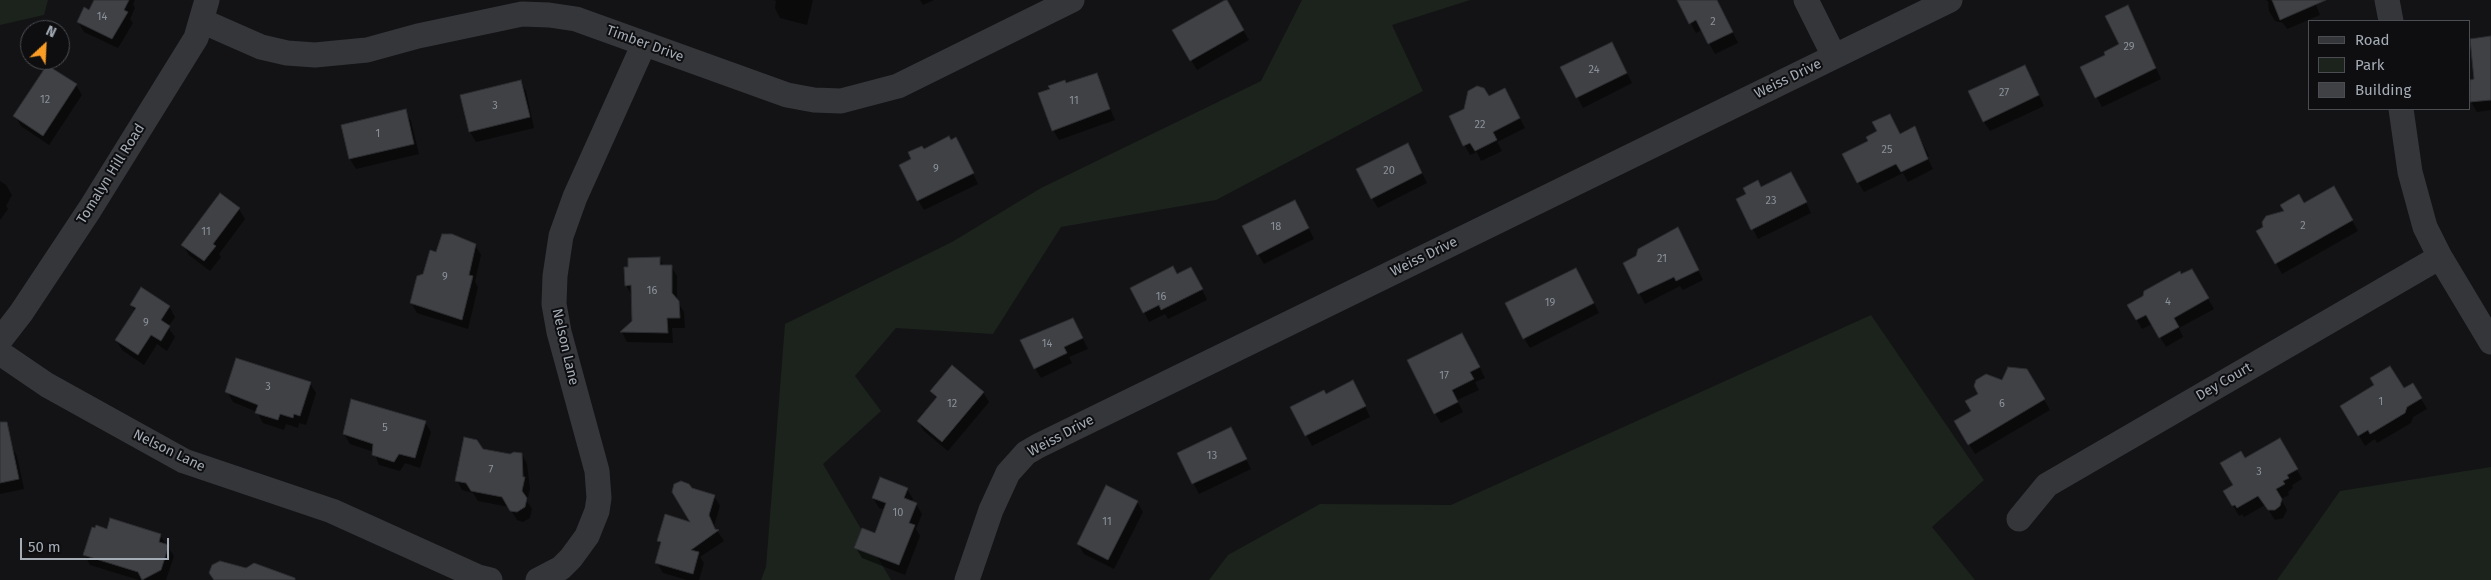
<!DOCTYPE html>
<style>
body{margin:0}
#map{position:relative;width:2491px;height:580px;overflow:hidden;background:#131315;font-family:"Fira Sans",sans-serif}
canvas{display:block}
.legend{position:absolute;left:2308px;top:20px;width:162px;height:90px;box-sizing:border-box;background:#0e0e10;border:1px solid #4a4d52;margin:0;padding:6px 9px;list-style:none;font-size:15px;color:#a4acb6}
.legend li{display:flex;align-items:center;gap:10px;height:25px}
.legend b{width:25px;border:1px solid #4a4d52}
.north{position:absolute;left:20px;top:20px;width:50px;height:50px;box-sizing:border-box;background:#0e0e10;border:1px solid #4a4d52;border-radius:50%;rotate:25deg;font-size:14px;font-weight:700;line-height:20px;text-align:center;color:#a4acb6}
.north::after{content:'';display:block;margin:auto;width:18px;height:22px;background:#f99d27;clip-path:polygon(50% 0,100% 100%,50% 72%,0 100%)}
.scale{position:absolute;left:20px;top:538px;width:149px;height:22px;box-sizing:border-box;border:2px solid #a4acb6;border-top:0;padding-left:6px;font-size:15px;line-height:18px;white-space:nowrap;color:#a4acb6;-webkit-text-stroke:4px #0e0e10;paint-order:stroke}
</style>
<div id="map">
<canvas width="2491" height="580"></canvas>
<ul class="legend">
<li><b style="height:6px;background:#34363a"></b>Road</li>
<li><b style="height:14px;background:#1b231c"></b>Park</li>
<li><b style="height:14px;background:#3f4145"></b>Building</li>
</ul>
<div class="north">N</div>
<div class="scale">50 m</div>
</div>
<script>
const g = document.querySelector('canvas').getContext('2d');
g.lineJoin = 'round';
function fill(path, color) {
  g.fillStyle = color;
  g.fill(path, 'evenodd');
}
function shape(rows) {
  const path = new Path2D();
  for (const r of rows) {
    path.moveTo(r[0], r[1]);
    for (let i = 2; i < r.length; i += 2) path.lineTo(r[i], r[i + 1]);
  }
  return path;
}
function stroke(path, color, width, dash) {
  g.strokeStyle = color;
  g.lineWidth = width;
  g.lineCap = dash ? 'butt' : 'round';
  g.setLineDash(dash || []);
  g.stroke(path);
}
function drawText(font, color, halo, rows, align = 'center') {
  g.font = font + ' "Fira Sans",sans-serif';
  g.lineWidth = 4;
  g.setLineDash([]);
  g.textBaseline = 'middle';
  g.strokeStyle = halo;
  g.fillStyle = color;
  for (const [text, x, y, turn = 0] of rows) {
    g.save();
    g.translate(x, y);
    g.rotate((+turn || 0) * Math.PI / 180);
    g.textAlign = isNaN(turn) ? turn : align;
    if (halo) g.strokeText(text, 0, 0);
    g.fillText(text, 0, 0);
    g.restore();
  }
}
const green = shape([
 [0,0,48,0,44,15,0,25],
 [1302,0,1470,0,1392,25,1423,91,1216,200,1061,227,993,334,896,328,855,376,881,411,823,464,891,580,761,580,766,567,785,324,952,242,1041,188,1261,81],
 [1871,315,1984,480,1932,527,1975,580,1209,580,1228,555,1320,504,1451,505],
 [2491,467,2491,580,2277,580,2340,491]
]);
const shadow = shape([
 [95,0,135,0,133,4,135,8,130,19,133,23,118,48,84,32,78,22,89,12],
 [774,0,813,0,807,25,780,18,775,8,776,1],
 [920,0,934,0,923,5],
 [1678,0,1717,0,1738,43,1715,54,1702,30,1696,33],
 [2265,0,2314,0,2320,15,2287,29,2283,23,2275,21,2269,11,2268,1],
 [1226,1,1249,40,1197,70,1174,31],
 [2133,16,2161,79,2102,107,2082,68,2107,56,2121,45],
 [2491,37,2491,110,2477,112,2471,102,2470,94,2470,81,2475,80,2470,40],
 [1617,53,1632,83,1583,108,1562,67],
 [1096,75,1115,120,1059,140,1053,130,1051,90],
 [2030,76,2044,106,1990,131,1984,122],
 [520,81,526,91,534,128,476,142,470,132,461,96],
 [76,85,82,95,49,145,21,126,15,116],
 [1488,98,1510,100,1525,128,1497,142,1502,151,1481,161,1477,152,1470,155,1450,117],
 [405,111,411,121,419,154,356,169,350,159],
 [1915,128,1929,156,1927,157,1933,169,1908,182,1903,173,1864,192,1858,182,1870,142,1900,135],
 [961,149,978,184,924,210,918,200,912,159,923,150],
 [1413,155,1427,183,1378,208,1372,198],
 [0,181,6,185,12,195,6,206,8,209,0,220],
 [1797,183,1811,213,1758,239,1753,229,1761,188],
 [2333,188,2358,231,2282,274,2258,231],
 [239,209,245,219,219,254,221,257,210,271,189,255,183,245],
 [1300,211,1314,239,1264,264,1258,254],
 [1683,239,1703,280,1683,290,1680,286,1645,304,1624,263],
 [475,245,481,255,475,282,478,287,468,329,417,313,411,302,436,254],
 [659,258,664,266,671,266,677,276,677,301,684,312,685,328,672,328,673,343,627,342,622,332,633,321,632,296,626,285],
 [2191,270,2214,309,2179,328,2183,337,2166,347,2152,324,2142,329,2129,306],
 [1177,275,1197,279,1207,300,1168,319,1165,314,1149,322,1144,312],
 [1582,279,1599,313,1530,348,1524,338],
 [131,305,169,306,175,317,168,327,175,337,167,351,157,344,144,365,122,350,116,340,135,311],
 [1078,329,1088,349,1069,357,1072,363,1041,378,1035,368],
 [1468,344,1485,378,1475,382,1479,390,1457,400,1463,412,1441,423,1435,413],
 [2027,370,2050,410,1975,454,1956,422,1973,412],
 [310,383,316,393,306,425,299,423,298,428,286,424,284,430,263,423,257,412,233,402,227,392],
 [2413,385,2427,409,2413,417,2411,423,2377,443,2375,439,2365,446,2341,406,2376,386,2403,390],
 [932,391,983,392,989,402,948,451,924,431,918,421,937,399],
 [1358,392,1370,417,1312,446,1292,407,1325,395],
 [425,422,431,432,420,468,405,463,400,471,379,465,374,452,350,444,344,434],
 [1236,439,1251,469,1199,494,1178,453],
 [2280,440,2302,479,2292,485,2293,488,2288,492,2289,495,2281,499,2287,510,2283,518,2275,520,2265,505,2244,517,2242,514,2239,516,2225,491,2235,486,2245,460],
 [11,446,17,456,24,489,0,494,0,449],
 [482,450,510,456,522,454,527,464,530,489,527,501,532,509,530,518,523,522,517,520,509,507,478,501,473,493,462,490,457,480],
 [907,489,913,499,911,502,916,504,922,514,916,529,920,536,905,575,862,558,856,548,876,535,885,510,879,508,873,498],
 [691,490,714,496,720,506,714,526,724,541,700,557,704,563,699,580,687,580,663,573,657,563,662,546,658,541,693,524],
 [1137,502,1143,512,1114,569,1084,554,1078,544],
 [160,535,174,556,166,580,139,580,90,565,85,555]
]);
const building = shape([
 [94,0,129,0,124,10,128,12,112,39,77,22,84,7,89,10,94,0],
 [1225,0,1227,0,1244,30,1190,61,1172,30,1225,0],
 [1677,0,1717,0,1733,32,1708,44,1696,20,1689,24,1677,0],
 [2272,0,2326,0,2280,20,2272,0],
 [2128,5,2156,68,2095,98,2080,67,2105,55,2104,52,2119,44,2105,16,2128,5],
 [2491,36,2491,100,2470,102,2470,80,2474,79,2470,39,2491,36],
 [1612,42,1627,73,1576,98,1560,67,1612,42],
 [47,65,77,84,43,136,13,116,47,65],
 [2025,65,2039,95,1983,122,1968,91,2025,65],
 [1097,73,1110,109,1052,131,1038,93,1050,89,1048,86,1065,80,1066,83,1097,73],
 [521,80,530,117,469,132,460,95,521,80],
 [1477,86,1484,88,1489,96,1505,88,1520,118,1493,132,1497,140,1475,151,1470,143,1463,146,1449,116,1464,109,1468,91,1477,86],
 [406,109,414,144,349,159,341,125,406,109],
 [1890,114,1900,134,1915,126,1928,159,1901,172,1896,164,1857,183,1842,154,1868,141,1866,137,1877,131,1872,122,1890,114],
 [949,136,951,140,956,137,974,173,917,201,899,165,911,159,908,152,922,146,924,149,949,136],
 [1408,143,1422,173,1371,199,1356,169,1408,143],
 [1791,172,1807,202,1751,230,1736,199,1746,194,1743,188,1758,180,1761,187,1791,172],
 [2334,186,2353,220,2275,264,2256,231,2263,227,2262,222,2266,216,2284,211,2280,205,2299,194,2304,203,2334,186],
 [220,193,240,208,213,244,216,246,204,261,181,245,220,193],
 [1295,200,1309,228,1257,255,1242,226,1295,200],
 [1678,227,1699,270,1676,281,1674,277,1638,294,1623,263,1636,256,1638,249,1678,227],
 [442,234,452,234,476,244,469,275,473,276,462,320,410,303,417,276,423,274,430,250,436,252,442,234],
 [660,257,660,265,672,265,672,293,679,301,680,318,667,318,668,333,620,332,632,321,631,285,625,286,624,267,628,267,628,258,660,257],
 [1173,266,1177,274,1191,267,1203,289,1161,310,1159,305,1143,313,1130,288,1173,266],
 [1576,268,1594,303,1523,339,1505,303,1576,268],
 [2192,269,2209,298,2174,318,2179,327,2159,338,2146,315,2136,320,2127,305,2143,296,2144,291,2180,271,2181,274,2192,269],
 [141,287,170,306,161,320,170,326,161,341,151,335,138,355,115,340,136,308,130,305,141,287],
 [1073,318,1083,338,1064,347,1067,353,1034,369,1020,340,1073,318],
 [1462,333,1480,367,1470,372,1474,379,1452,390,1458,402,1434,414,1407,360,1462,333],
 [236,358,311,382,300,416,294,414,293,418,280,414,278,420,255,413,258,405,225,392,236,358],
 [952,365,984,392,942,442,917,421,937,397,930,391,952,365],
 [2390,366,2404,388,2413,383,2422,398,2407,407,2405,413,2370,434,2368,430,2358,436,2340,406,2374,385,2370,378,2390,366],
 [2008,367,2027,369,2045,399,1968,445,1954,421,1971,411,1965,401,1978,394,1974,386,1976,380,1986,374,2002,380,2008,367],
 [1353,380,1366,406,1305,436,1290,407,1324,390,1326,394,1353,380],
 [351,399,426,421,415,458,399,454,394,462,372,455,373,444,343,434,351,399],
 [0,422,7,422,19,479,0,483,0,422],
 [1231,427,1247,459,1192,484,1177,453,1231,427],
 [464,437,477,440,483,449,510,454,514,452,522,453,523,477,525,477,522,491,527,498,525,507,517,512,510,511,502,497,471,491,466,483,455,481,464,437],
 [2280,438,2298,469,2287,475,2289,478,2283,481,2285,484,2276,489,2282,499,2280,506,2275,510,2268,510,2258,496,2237,508,2235,505,2232,506,2223,491,2233,485,2220,463,2241,451,2245,458,2280,438],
 [880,477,908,488,904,498,917,503,909,523,915,525,899,565,854,548,862,528,875,533,886,503,872,498,880,477],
 [681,481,689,484,692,488,715,495,709,515,715,529,719,530,691,550,699,552,693,574,655,563,661,542,657,541,665,514,690,522,672,492,674,484,681,481],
 [1106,485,1138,501,1108,560,1077,544,1106,485],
 [110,518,161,534,159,542,169,545,161,570,142,580,138,572,83,555,92,527,95,528,96,525,107,529,110,518],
 [220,561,246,568,254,563,295,578,295,580,214,580,209,573,212,565,220,561]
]);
const minor = shape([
 [1806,0,1834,56],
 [2387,0,2391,21],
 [202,21,261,47,287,53,315,55,367,50,418,36,522,14,549,15,576,19,787,95,814,100,841,101,898,86,1072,0],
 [2401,109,2410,172,2425,227,2440,257,2491,342],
 [0,340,21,313,90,209,196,38,207,0],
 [0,353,47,385,184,461,332,511,478,577,490,580],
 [2019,519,2047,485,2440,257],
 [538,580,561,568,571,558,587,536,597,511,599,498,597,471,559,332,554,304,555,276,561,236,575,197,644,44],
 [967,580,991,510,1008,473,1026,453,1038,446,1950,0]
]);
const numberNames = [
 ["14",102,17],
 ["2",1713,22],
 ["29",2129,47],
 ["24",1594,70],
 ["27",2004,93],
 ["12",45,100],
 ["11",1074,101],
 ["3",495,106],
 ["22",1480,125],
 ["1",378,134],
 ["25",1887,150],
 ["9",936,169],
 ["20",1389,171],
 ["23",1771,201],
 ["2",2303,226],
 ["18",1276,227],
 ["11",206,232],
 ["21",1662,259],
 ["9",445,277],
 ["16",652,291],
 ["16",1161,297],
 ["4",2168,302],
 ["19",1550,303],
 ["9",146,323],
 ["14",1047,344],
 ["17",1444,376],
 ["3",268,387],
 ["1",2381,402],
 ["12",952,404],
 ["6",2002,404],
 ["5",385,428],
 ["13",1212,456],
 ["7",491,470],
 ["3",2259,472],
 ["10",898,513],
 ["11",1107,522]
];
const streetNames = [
 ["Timber Drive",645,44,20],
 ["Weiss Drive",1788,79,-26],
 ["Tomalyn Hill Road",111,174,-58],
 ["Weiss Drive",1424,257,-26],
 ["Nelson Lane",565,347,77],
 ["Dey Court",2224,382,-30],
 ["Weiss Drive",1061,436,-28],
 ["Nelson Lane",169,451,26]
];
fill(green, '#1b231c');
fill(shadow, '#0007');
fill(building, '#3f4145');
stroke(building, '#2d2e31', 1);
stroke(minor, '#34363a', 25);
drawText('11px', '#8b919a', null, numberNames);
drawText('14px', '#a4acb6', '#0e0e10', streetNames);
</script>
